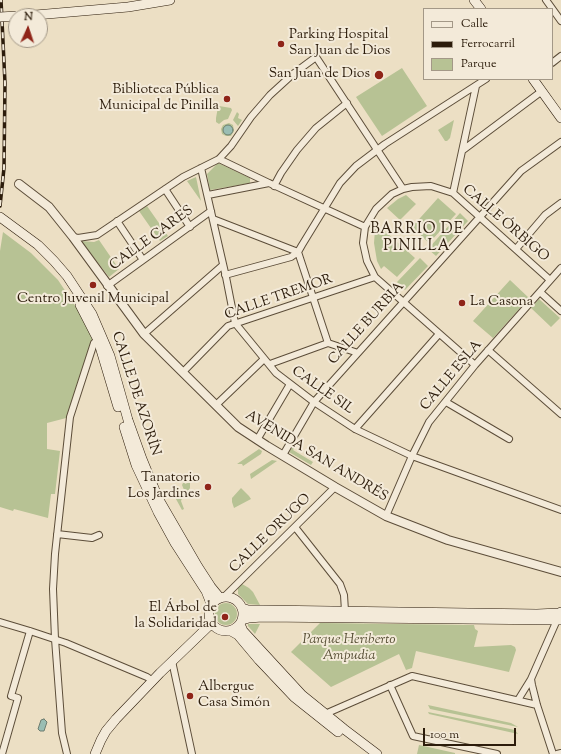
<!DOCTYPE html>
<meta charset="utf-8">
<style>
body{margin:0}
#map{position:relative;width:561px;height:754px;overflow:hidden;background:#ecdfc4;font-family:"Sorts Mill Goudy",serif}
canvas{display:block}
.legend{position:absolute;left:423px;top:8px;width:130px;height:72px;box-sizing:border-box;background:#f3ead9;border:1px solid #a39887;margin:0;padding:5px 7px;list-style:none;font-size:12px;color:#2c1c0b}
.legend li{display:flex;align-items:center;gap:8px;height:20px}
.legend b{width:20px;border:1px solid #a39887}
.north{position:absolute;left:8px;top:8px;width:40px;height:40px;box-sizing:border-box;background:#f3ead9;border:1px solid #a39887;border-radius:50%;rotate:3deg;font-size:11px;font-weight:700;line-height:16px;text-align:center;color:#2c1c0b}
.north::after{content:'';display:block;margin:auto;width:14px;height:18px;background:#8f2418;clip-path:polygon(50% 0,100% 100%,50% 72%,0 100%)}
.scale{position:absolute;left:423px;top:728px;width:93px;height:18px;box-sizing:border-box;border:2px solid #2c1c0b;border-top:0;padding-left:5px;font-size:12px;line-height:14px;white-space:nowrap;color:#2c1c0b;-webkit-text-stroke:3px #f3ead9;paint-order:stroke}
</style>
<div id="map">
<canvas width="561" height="754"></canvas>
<ul class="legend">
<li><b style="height:5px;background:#f3ead9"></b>Calle</li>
<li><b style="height:5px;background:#2c1c0b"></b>Ferrocarril</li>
<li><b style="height:11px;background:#b7c294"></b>Parque</li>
</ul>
<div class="north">N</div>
<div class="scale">100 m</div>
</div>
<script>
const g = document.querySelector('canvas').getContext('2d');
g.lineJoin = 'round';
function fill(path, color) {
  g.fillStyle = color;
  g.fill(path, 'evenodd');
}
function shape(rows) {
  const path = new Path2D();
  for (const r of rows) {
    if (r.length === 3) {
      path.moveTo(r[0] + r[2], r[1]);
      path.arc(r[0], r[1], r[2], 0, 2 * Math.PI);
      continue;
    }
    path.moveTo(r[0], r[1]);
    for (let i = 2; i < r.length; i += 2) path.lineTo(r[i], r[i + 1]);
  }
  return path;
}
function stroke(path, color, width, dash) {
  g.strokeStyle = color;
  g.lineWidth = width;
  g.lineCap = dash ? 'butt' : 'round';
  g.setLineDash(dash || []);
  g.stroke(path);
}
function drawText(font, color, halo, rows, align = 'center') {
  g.font = font + ' "Sorts Mill Goudy",serif';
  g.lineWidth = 4;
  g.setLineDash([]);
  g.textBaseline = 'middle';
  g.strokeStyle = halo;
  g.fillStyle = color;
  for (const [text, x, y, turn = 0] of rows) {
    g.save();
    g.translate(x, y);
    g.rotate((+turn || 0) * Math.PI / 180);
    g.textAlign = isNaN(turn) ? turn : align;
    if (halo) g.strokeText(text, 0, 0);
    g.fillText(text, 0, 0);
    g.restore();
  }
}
const green = shape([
 [402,68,427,106,382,136,356,97],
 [219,106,231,108,232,110,228,119,224,120,219,124,216,122,216,118,218,107],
 [237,112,239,114,238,118,242,120,238,126,233,120],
 [454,120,450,138,447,141,445,141,438,130],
 [229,123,233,125,234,131,231,136,226,136,222,134,221,129,223,125],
 [218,163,250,178,250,183,210,190,207,174],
 [196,177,201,201,187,181],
 [406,195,416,204,400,220,387,208,398,199],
 [438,198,456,214,429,243,412,227],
 [147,206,168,236,160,241,139,211],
 [460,213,468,221,436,256,428,249],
 [378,225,415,258,397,277,384,266,381,269,377,261,374,243,375,230],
 [3,232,31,253,58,280,80,313,94,343,70,417,47,423,47,449,60,451,55,494,51,494,48,518,14,509,13,511,0,507,0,251],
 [99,240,119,269,109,277,81,241,94,242],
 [420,258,428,266,405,290,397,282],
 [510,280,529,298,493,338,473,321],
 [539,299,560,318,551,327,531,308],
 [296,442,297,443,293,450,313,462,311,465,289,452],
 [259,449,262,451,261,454,243,466,242,464,237,464],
 [272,460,277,461,251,479,250,474],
 [184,481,185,484,190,482,190,488,188,491,188,496,187,497,182,485],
 [175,487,178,488,182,498,181,501,184,509,182,510,171,490,172,488],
 [241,488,249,496,251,499,234,508,232,502,232,498],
 [242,584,249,588,253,592,260,605,248,604,238,594,238,588],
 [226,614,11],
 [320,623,474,625,475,629,478,631,474,647,511,645,515,647,516,650,509,672,416,651,412,668,406,670,399,654,331,687,291,652],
 [248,624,260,624,255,634,248,626],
 [428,705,511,723,518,727,430,709],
 [428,712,515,730,518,734,429,714],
 [419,745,455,753,455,754,417,754]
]);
const water = shape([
 [228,130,5],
 [44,719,47,722,44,731,40,731,38,729,41,720,44,719]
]);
const minor = shape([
 [546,0,561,21],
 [552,63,561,56],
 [463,150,542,91],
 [219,159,269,183,365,227],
 [201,168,226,277,235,323,276,373,314,402,355,429,412,456,561,510],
 [274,186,281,173,297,150,316,128,347,103],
 [165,189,190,227],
 [453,193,476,86],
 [208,195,269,183],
 [213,219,298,252],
 [117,221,143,260],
 [73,237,78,238,97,235,183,177,219,159,231,146,251,117,270,95,293,74,316,57,403,189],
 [516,249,545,215,561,203],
 [298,252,328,343,358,353],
 [225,275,291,257,298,252,302,245,340,183,356,166,385,144,486,79],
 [107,286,211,211],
 [540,292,561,311],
 [144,334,223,265],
 [488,350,561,414],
 [270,364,328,343],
 [475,365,375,277,367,261,363,243,365,227,376,209,392,194,403,189,412,187,431,186,453,193,550,280],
 [183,372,228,326,375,277],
 [446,402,509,439],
 [216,405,264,359],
 [355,429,439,334],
 [257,440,290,384],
 [283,455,314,402,521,171,561,142],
 [386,516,412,456,429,422,475,365,561,268],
 [295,527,340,584,344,595,345,611],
 [57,534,92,538,99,535],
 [224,597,335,487],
 [0,622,30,631,66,643,147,677,153,681],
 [172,661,192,754],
 [390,685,413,736,497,754],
 [518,700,531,679],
 [325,714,412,676,537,705],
 [2,754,18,698,11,696,30,631],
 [67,754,62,733,55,639,53,589,55,554,70,417,94,343,98,340],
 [553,754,537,705,532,685,531,679,557,620],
 [557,754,561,753]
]);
const tertiary = shape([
 [19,184,49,207,73,237,144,334,238,427,267,446,335,487,386,516,448,540,561,572]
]);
const secondary = shape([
 [474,0,481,9],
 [24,16,128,7,170,0],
 [533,79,561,118],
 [0,217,38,245,54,261,67,276,92,314,110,356,128,420,142,459,158,498,198,567,211,587,220,598],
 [80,305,98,340,118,407],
 [124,427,136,465,158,512,175,543,206,591,210,601,211,607],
 [226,614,17],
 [242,608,248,610,263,610,537,614,559,613,561,612],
 [242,620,249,618,262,617,561,620],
 [240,624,243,631,302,695,344,729,377,754],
 [231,631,238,635,259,660,294,697,338,732],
 [95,754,101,740,106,731,116,719,160,673,212,623]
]);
const rail = shape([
 [0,206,4,168,5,83,1,0]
]);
const secondaryBridge = shape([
 [0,17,16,16]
]);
const markers = [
 [281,44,4,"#8f2418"],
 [379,75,5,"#8f2418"],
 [227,99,4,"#8f2418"],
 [93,285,4,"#8f2418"],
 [462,303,4,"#8f2418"],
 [208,487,4,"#8f2418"],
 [225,617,4,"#8f2418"],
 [190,696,4,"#8f2418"]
];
const poiNames = [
 ["Parking Hospital",289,36,"left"],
 ["San Juan de Dios",289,52,"left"],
 ["San Juan de Dios",370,75],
 ["Biblioteca Pública",219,91],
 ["Municipal de Pinilla",219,107],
 ["Centro Juvenil Municipal",93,300,"center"],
 ["La Casona",470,303,"left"],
 ["Tanatorio",200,479],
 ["Los Jardines",200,495],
 ["El Árbol de",217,609],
 ["la Solidaridad",217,625],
 ["Albergue",198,688,"left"],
 ["Casa Simón",198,704,"left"]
];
const streetNames = [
 ["CALLE ÓRBIGO",505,224,41],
 ["CALLE CARES",152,239,-36],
 ["CALLE TREMOR",279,298,-19],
 ["CALLE BURBIA",367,324,-48],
 ["CALLE ESLA",452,376,-50],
 ["CALLE SIL",322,391,35],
 ["CALLE DE AZORÍN",135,394,72],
 ["AVENIDA SAN ANDRÉS",316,457,31],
 ["CALLE ORUGO",271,534,-44]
];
const parkNames = [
 ["Parque Heriberto",349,641],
 ["Ampudia",349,657]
];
const neighbourhoodNames = [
 ["BARRIO DE",417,230],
 ["PINILLA",417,247]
];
fill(green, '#b7c294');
fill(water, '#99bdb3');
stroke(water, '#6d7d70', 1);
stroke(minor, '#5c4d39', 8);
stroke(tertiary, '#5c4d39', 10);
stroke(secondary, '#2c1c0b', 10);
stroke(minor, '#f3ead9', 6);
stroke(tertiary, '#f3ead9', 8);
stroke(secondary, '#f3ead9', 9);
stroke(rail, '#2c1c0b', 3.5);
stroke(rail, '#f3ead9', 2, [6]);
stroke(secondaryBridge, '#2c1c0b', 10, []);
stroke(secondaryBridge, '#f3ead9', 9);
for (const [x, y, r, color] of markers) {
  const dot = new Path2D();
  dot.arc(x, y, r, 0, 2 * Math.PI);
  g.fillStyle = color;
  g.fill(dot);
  stroke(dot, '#f3ead9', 1.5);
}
drawText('14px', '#2c1c0b', '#f3ead9', poiNames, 'right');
drawText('14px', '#2c1c0b', '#f3ead9', streetNames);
drawText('italic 14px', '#564e34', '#f3ead9', parkNames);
g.letterSpacing = '1px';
drawText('15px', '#2c1c0b', '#f3ead9', neighbourhoodNames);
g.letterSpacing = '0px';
</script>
